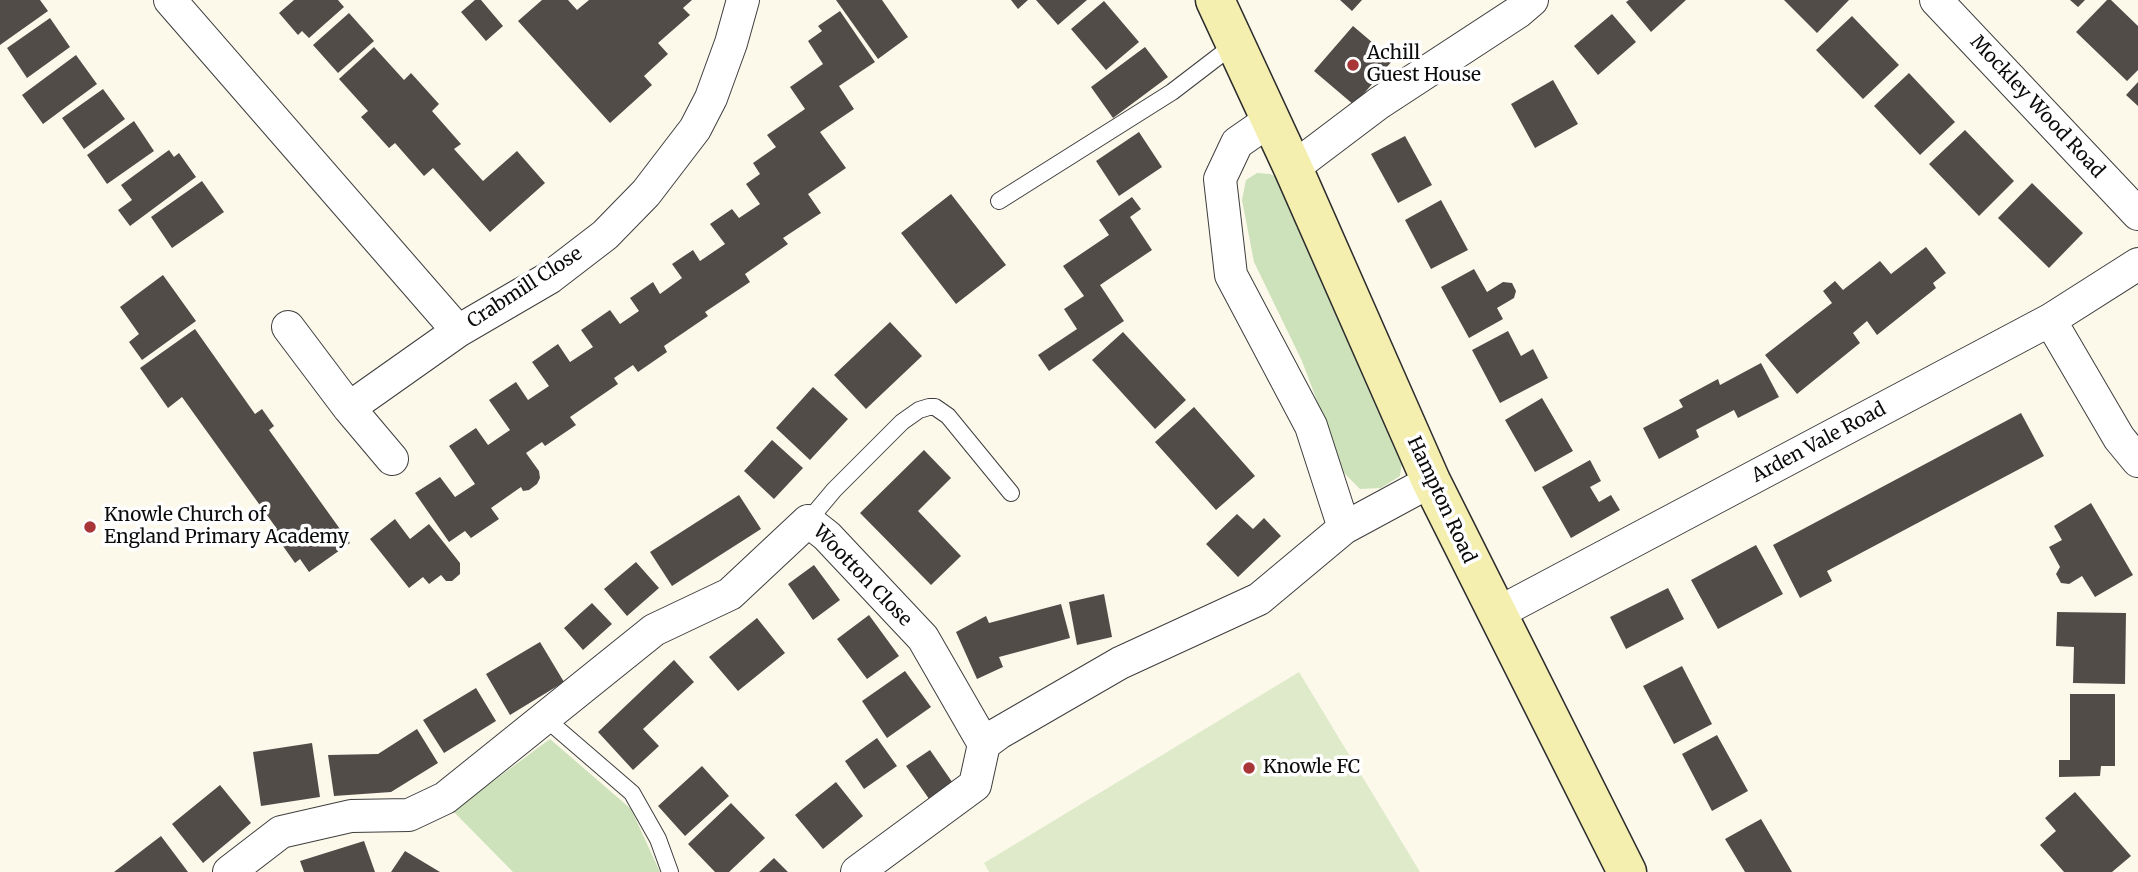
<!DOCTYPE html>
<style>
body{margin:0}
canvas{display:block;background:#fcf9eb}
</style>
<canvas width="2138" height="872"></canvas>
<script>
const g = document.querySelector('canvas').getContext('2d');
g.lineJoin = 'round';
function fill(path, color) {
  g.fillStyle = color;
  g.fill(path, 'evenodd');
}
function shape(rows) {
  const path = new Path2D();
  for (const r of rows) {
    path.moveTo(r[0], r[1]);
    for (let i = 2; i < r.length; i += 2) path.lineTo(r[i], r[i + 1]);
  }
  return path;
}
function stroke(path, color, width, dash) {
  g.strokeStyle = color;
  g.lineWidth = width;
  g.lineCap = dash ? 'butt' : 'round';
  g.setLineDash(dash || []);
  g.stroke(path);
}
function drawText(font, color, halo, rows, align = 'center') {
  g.font = font + ' Merriweather,serif';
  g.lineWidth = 7;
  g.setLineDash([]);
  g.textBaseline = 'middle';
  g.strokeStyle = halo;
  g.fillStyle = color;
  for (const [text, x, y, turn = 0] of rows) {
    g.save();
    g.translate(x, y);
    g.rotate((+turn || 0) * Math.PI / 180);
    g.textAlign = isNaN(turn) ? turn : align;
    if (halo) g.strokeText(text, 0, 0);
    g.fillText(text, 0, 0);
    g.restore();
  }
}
const green = shape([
 [1257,173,1270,174,1283,180,1404,448,1400,476,1381,488,1360,489,1344,473,1302,361,1254,262,1242,200,1246,180],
 [550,739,631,809,660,872,513,872,453,811]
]);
const pitch = shape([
 [1299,672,1420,872,989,872,984,863]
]);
const building = shape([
 [0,0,40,0,48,11,0,45],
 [294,0,338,0,344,7,309,38,302,31,298,35,279,13],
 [475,0,481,0,503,26,486,41,461,12],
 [542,0,568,0,577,10,589,0,692,0,683,8,690,15,658,43,668,54,644,76,652,85,610,123,518,21],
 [836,0,882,0,908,37,878,59],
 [1011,0,1028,0,1018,9],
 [1036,0,1087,0,1058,25],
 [1340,0,1362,0,1352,11],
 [1629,0,1686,0,1651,32,1626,2],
 [1784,0,1849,0,1817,33],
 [2070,0,2085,0,2078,7],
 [2107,0,2111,0,2138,26,2138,70,2127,81,2076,32],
 [1104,1,1139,42,1106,70,1071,29],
 [840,11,875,62,839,86,854,109,820,132,846,168,808,194,821,213,783,238,788,244,745,274,750,282,705,312,708,316,664,346,667,352,638,372,633,365,614,378,618,384,570,417,576,425,545,446,542,442,526,453,539,471,540,478,537,484,529,490,523,491,521,487,491,508,499,519,471,538,465,531,449,542,415,493,440,477,455,497,475,484,449,446,476,428,488,445,510,430,489,400,516,382,528,400,549,386,532,362,558,344,570,362,593,347,581,330,610,310,620,324,639,311,630,298,653,282,660,294,682,278,672,264,693,250,700,261,725,244,710,224,732,209,739,218,760,204,746,184,760,174,753,163,776,147,767,135,805,109,790,87,823,64,808,41,822,31,818,26],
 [349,13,374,41,338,73,313,45],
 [1612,14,1636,42,1598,75,1574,46],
 [1852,16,1899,65,1863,99,1816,50],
 [50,18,70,47,27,78,7,48],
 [1353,26,1393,60,1354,105,1314,71],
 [374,47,404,80,411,73,439,104,432,111,461,144,454,149,483,181,517,151,545,183,490,232,433,168,424,176,395,143,389,148,361,117,368,111,339,79],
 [1145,47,1168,77,1113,118,1091,87],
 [76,55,97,84,43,124,22,95],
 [1909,73,1955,122,1920,155,1874,106],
 [1553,80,1578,124,1535,148,1511,104],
 [2138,82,2138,106,2126,95],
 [103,89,125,119,84,149,62,118],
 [134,121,154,151,107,184,87,155],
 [1965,130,2014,181,1979,216,1929,164],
 [1139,132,1162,167,1119,196,1096,161],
 [1405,136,1432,185,1398,203,1371,154],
 [169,150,174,157,179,153,196,177,130,226,118,210,132,200,121,185],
 [202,181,224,212,172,248,151,217],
 [2032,183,2083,233,2049,268,1998,218],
 [951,194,1006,265,956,304,901,233],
 [1132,197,1141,209,1130,217,1152,250,1100,285,1124,321,1049,371,1038,355,1077,329,1064,309,1084,296,1063,266,1109,235,1099,220],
 [1441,200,1468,250,1431,269,1405,220],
 [1926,247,1946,273,1933,283,1936,288,1877,335,1867,321,1853,333,1860,343,1797,394,1765,355,1832,303,1823,291,1835,281,1843,290,1880,261,1891,274],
 [1474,269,1487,292,1503,282,1512,283,1516,291,1514,298,1497,308,1503,319,1469,338,1441,287],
 [163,275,196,321,142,360,129,342,139,334,120,307],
 [890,322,922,356,866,409,834,375],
 [195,329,255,414,262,409,274,426,269,430,350,543,309,572,300,559,295,563,273,532,277,529,182,397,168,408,140,368],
 [1508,331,1521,356,1533,349,1548,378,1500,403,1472,350],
 [1123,332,1186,400,1155,429,1092,360],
 [1761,363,1779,397,1738,418,1734,410,1696,430,1699,437,1659,459,1643,428,1683,407,1679,400,1718,379,1720,385],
 [813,387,848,419,810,460,776,428],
 [1542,398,1573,451,1535,472,1505,420],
 [1194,407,1255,476,1216,510,1155,442],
 [2021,413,2044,456,1827,571,1832,581,1800,598,1773,545],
 [772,440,803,468,774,499,744,471],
 [924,450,951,478,918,511,961,556,931,585,860,513],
 [1590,460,1601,481,1590,487,1599,502,1611,495,1620,510,1571,538,1542,487],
 [739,495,761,529,672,586,650,552],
 [2091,503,2133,575,2095,597,2082,576,2069,584,2061,583,2056,574,2060,567,2049,547,2062,540,2054,526],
 [1237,514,1253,529,1264,518,1281,536,1238,577,1206,544],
 [395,519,410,539,429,524,460,563,460,574,452,581,446,581,441,575,429,584,423,577,409,588,370,539],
 [1756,545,1783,594,1718,629,1691,580],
 [636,562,659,588,627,616,604,589],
 [814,565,840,600,813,620,788,584],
 [1668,588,1684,619,1626,649,1610,617],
 [1104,594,1112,637,1077,645,1069,602],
 [592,603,612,624,583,650,564,628],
 [1061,604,1070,638,999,657,1003,667,977,679,956,632,986,616,989,623],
 [2057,612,2126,613,2125,684,2073,683,2074,647,2056,646],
 [869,615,899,656,867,679,837,639],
 [757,618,785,653,738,691,709,657],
 [540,642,564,682,510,715,486,674],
 [674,660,694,682,643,729,659,746,633,770,598,732],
 [1682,666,1712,724,1674,744,1643,686],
 [905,671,931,707,887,738,862,701],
 [476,688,496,721,444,753,423,720],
 [2070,694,2115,694,2115,766,2101,766,2100,776,2059,777,2059,760,2070,760],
 [417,729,438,763,391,792,334,796,328,755,378,754],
 [1717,735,1748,791,1712,811,1682,754],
 [877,738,897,766,864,789,845,761],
 [312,743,320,797,261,806,253,752],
 [930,750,957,789,934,806,906,766],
 [702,766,729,796,685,836,658,806],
 [836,782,863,816,823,849,795,815],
 [220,785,251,823,203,863,172,824],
 [2075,792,2131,856,2112,872,2064,872,2040,845,2056,831,2045,818],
 [731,803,765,838,729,872,715,872,688,844],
 [1761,819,1792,872,1745,872,1725,839],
 [161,836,188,872,114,872],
 [364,841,375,872,304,872,300,861],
 [405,851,440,872,391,872],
 [774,858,788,872,759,872]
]);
const lane = shape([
 [999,201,1172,92,1236,43],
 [808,521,834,490,902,422,919,410,929,407,935,407,948,416,1011,493],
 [545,718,632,793,658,839,670,872]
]);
const street = shape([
 [170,0,458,331,549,278,605,235,646,193,695,129,711,98,731,43,743,0],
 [1936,0,2138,214],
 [1270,120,1237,143,1220,179,1231,275,1311,426,1344,528],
 [1293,168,1379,103,1518,12,1532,0],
 [2050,320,2119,438,2138,461],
 [288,327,349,408,458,331],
 [349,408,392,459],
 [1496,614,2050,320,2138,264],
 [984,744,999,733,1120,663,1259,599,1344,528,1431,481],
 [229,872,281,832,351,816,409,815,445,798,654,630,730,594,808,521,827,536,923,638,984,744],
 [857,872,975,785,984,744]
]);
const secondary = shape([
 [1215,0,1293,168,1431,481,1627,872]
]);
const markers = [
 [1353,65,7,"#a83638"],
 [90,527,7,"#a83638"],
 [1249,768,7,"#a83638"]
];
const poiNames = [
 ["Achill",1367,54],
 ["Guest House",1367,76],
 ["Knowle Church of",104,516],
 ["England Primary Academy",104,538],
 ["Knowle FC",1263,768]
];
const streetNames = [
 ["Mockley Wood Road",2037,107,47],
 ["Crabmill Close",525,288,-33],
 ["Arden Vale Road",1819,443,-28],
 ["Hampton Road",1441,500,65],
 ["Wootton Close",862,576,46]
];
fill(green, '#cde2ba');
fill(pitch, '#deeaca');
fill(building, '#524c49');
stroke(lane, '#3e3e3e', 18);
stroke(street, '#3e3e3e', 34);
stroke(secondary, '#2d2d2d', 41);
stroke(lane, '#fff', 16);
stroke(street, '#fff', 32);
stroke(secondary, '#f4eeaf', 38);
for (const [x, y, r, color] of markers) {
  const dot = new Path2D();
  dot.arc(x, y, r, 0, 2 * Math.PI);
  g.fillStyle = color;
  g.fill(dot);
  stroke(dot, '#fff', 2.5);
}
drawText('19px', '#0b0b0b', '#fff', poiNames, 'left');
drawText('19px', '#0b0b0b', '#fff', streetNames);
</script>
